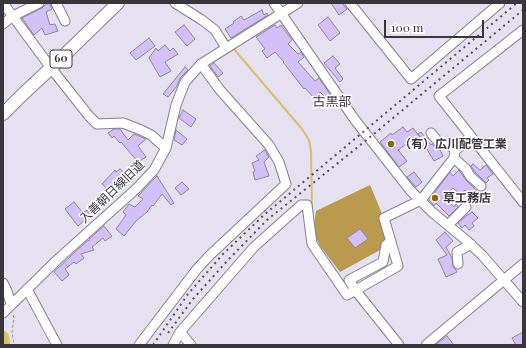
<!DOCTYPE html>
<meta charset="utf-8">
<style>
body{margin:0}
#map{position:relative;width:526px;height:348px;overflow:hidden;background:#e6e1f1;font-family:"Playfair Display",serif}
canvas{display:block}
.frame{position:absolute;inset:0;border:4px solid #38363c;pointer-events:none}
.scale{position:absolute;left:384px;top:20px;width:100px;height:18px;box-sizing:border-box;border:2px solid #38363c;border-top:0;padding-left:5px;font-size:12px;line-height:14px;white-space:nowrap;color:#38363c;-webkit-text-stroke:3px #fff;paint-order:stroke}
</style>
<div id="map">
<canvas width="526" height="348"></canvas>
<div class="frame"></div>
<div class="scale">100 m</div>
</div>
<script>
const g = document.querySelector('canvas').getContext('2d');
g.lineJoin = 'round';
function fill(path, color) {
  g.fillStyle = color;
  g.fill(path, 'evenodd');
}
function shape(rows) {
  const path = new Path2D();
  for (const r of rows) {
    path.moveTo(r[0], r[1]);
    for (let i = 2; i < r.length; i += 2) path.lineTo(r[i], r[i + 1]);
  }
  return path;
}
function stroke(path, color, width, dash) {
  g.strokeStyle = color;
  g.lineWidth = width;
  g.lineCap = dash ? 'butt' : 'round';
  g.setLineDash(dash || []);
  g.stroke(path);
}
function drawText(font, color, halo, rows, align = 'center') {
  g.font = font + ' "Playfair Display","Noto Sans JP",serif';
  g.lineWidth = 3;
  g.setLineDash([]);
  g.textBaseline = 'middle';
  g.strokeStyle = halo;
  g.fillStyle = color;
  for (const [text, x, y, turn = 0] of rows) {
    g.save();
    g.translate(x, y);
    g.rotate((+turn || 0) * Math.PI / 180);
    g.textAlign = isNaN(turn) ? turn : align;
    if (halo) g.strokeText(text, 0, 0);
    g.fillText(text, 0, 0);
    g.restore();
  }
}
const forest = shape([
 [370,185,383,216,389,240,382,249,340,272,320,246,316,238,314,225,316,211]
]);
const stream = shape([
 [184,3,193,9],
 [220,30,229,43],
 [233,48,302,129,309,140,311,151,312,212],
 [353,295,363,307]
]);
const river = shape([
 [3,337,4,345]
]);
const building = shape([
 [49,3,52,9,46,12,50,25,55,24,58,31,45,35,42,28,34,35,22,18,42,8,45,5,49,3],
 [331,3,342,3,347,9,339,15,331,3],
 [262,10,264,15,267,13,268,15,231,38,225,29,234,23,233,22,241,16,244,20,262,10],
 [328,17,340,33,330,41,318,25,328,17],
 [184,25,195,39,187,46,175,32,184,25],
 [275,25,277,28,281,25,292,40,288,44,298,54,301,52,304,57,298,62,315,81,319,78,330,94,325,97,320,92,314,98,305,88,304,89,283,62,284,62,275,52,267,58,262,51,265,49,256,37,275,25],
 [149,38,155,46,136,60,130,53,149,38],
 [165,45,170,51,173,48,178,54,165,62,171,71,160,77,149,58,156,48,158,51,165,45],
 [333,56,340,64,335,68,343,79,340,82,324,63,333,56],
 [214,63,223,73,218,77,210,66,214,63],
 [185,67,188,70,180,78,177,86,168,97,163,94,185,67],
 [183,110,196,119,191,127,179,118,183,110],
 [403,127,407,132,413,128,420,137,418,134,421,132,431,145,432,144,436,148,440,150,443,156,434,161,425,146,422,149,413,139,398,150,407,161,399,167,380,142,391,133,392,135,403,127],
 [114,129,120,129,128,140,134,134,146,139,138,146,146,157,138,162,121,142,120,143,114,136,112,138,108,133,114,129],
 [176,130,187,139,182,145,174,140,176,130],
 [265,150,269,157,264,162,269,176,255,180,253,172,255,171,252,163,259,160,256,156,265,150],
 [473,164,480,170,486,165,493,174,487,178,489,180,486,183,475,172,471,166,473,164],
 [120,169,127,175,112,193,102,184,115,170,116,172,120,169],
 [459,170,461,173,466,180,477,191,472,197,465,190,461,195,453,188,452,189,443,197,454,207,456,204,458,207,449,216,436,203,434,206,429,200,450,172,453,176,459,170],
 [414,172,422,182,416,187,407,177,414,172],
 [157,176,174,203,171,205,162,194,153,206,152,205,147,212,136,221,124,236,116,229,126,215,123,212,129,204,135,207,143,199,138,196,157,176],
 [182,182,189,189,181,195,175,188,182,182],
 [74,202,83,213,87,210,91,215,78,226,65,209,74,202],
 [472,212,478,218,472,223,474,226,469,230,465,225,462,228,458,223,467,215,468,215,472,212],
 [104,226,112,236,105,241,103,238,92,247,94,250,81,254,84,258,76,264,74,262,65,269,69,275,62,281,54,272,87,241,90,240,89,239,104,226],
 [360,229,368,239,355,248,347,238,360,229],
 [445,232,453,241,446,247,452,258,453,267,456,270,457,272,446,277,438,259,447,255,436,240,445,232],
 [523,332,523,345,516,345,512,338,523,332],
 [447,336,454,345,435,345,447,336]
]);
const path = shape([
 [13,315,14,318,12,332,14,345]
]);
const minor = shape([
 [3,3,51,68,89,116,97,124,123,123,141,130,151,135,166,148],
 [56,3,65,21],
 [175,3,202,20,215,30,226,48],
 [274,3,355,120,410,190,432,212,467,241,482,255,523,302],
 [350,3,411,79,500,3],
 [3,24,13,16,39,3],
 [523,30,439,96,523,202],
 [431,133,440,144,450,144,455,151],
 [454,158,466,169,470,176,481,186],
 [448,225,466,207],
 [391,241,386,245,383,262,349,280,356,291,399,345],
 [458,264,457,252,471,244],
 [3,283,7,291,11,304],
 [27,289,57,345],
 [3,313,57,260,136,189,154,170,166,148,176,105,185,82,201,64,298,3],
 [180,332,191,345],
 [139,345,197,269,210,255,286,184,279,162,269,145,220,90,201,64],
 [173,345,180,332,254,247,301,205,307,205,312,244,347,295,398,266,384,218,421,200,454,158,455,151,471,136],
 [426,345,523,264]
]);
const major = shape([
 [3,114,23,94,51,68,118,3]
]);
const rail = shape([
 [168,333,193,299,229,259,267,220,369,138,523,10],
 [153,345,188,294,223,254,264,215,517,3]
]);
const markers = [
 [391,144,4,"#876803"],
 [435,198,4,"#876803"]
];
const shields = [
 [61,59,22]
];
const shieldNames = [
 ["60",61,59]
];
const poiNames = [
 ["（有）広川配管工業",399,144],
 ["草工務店",443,198]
];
const streetNames = [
 ["入善朝日線旧道",112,192,-44]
];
const neighbourhoodNames = [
 ["古黒部",332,102]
];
fill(forest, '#b99a4f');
stroke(stream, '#dbbc71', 2);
stroke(river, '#dbbc71', 12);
fill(building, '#d4c0f8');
stroke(building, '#8c8796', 1);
stroke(minor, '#868190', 11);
stroke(major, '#868190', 14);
stroke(path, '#97939e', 1, [3, 2]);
stroke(minor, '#fff', 9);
stroke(major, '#fff', 12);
stroke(rail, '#55525a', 2, [2, 4]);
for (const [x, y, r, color] of markers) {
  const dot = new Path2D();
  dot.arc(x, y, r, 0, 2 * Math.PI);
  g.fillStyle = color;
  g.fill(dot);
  stroke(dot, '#fff', 1.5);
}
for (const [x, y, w] of shields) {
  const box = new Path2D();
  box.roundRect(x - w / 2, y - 9, w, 18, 3);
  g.fillStyle = '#fff';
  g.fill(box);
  stroke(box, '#38363c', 1);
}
drawText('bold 11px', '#38363c', null, shieldNames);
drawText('bold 12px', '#38363c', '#fff', poiNames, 'left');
drawText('12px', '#38363c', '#fff', streetNames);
drawText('13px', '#3c3744', '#fff', neighbourhoodNames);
</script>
